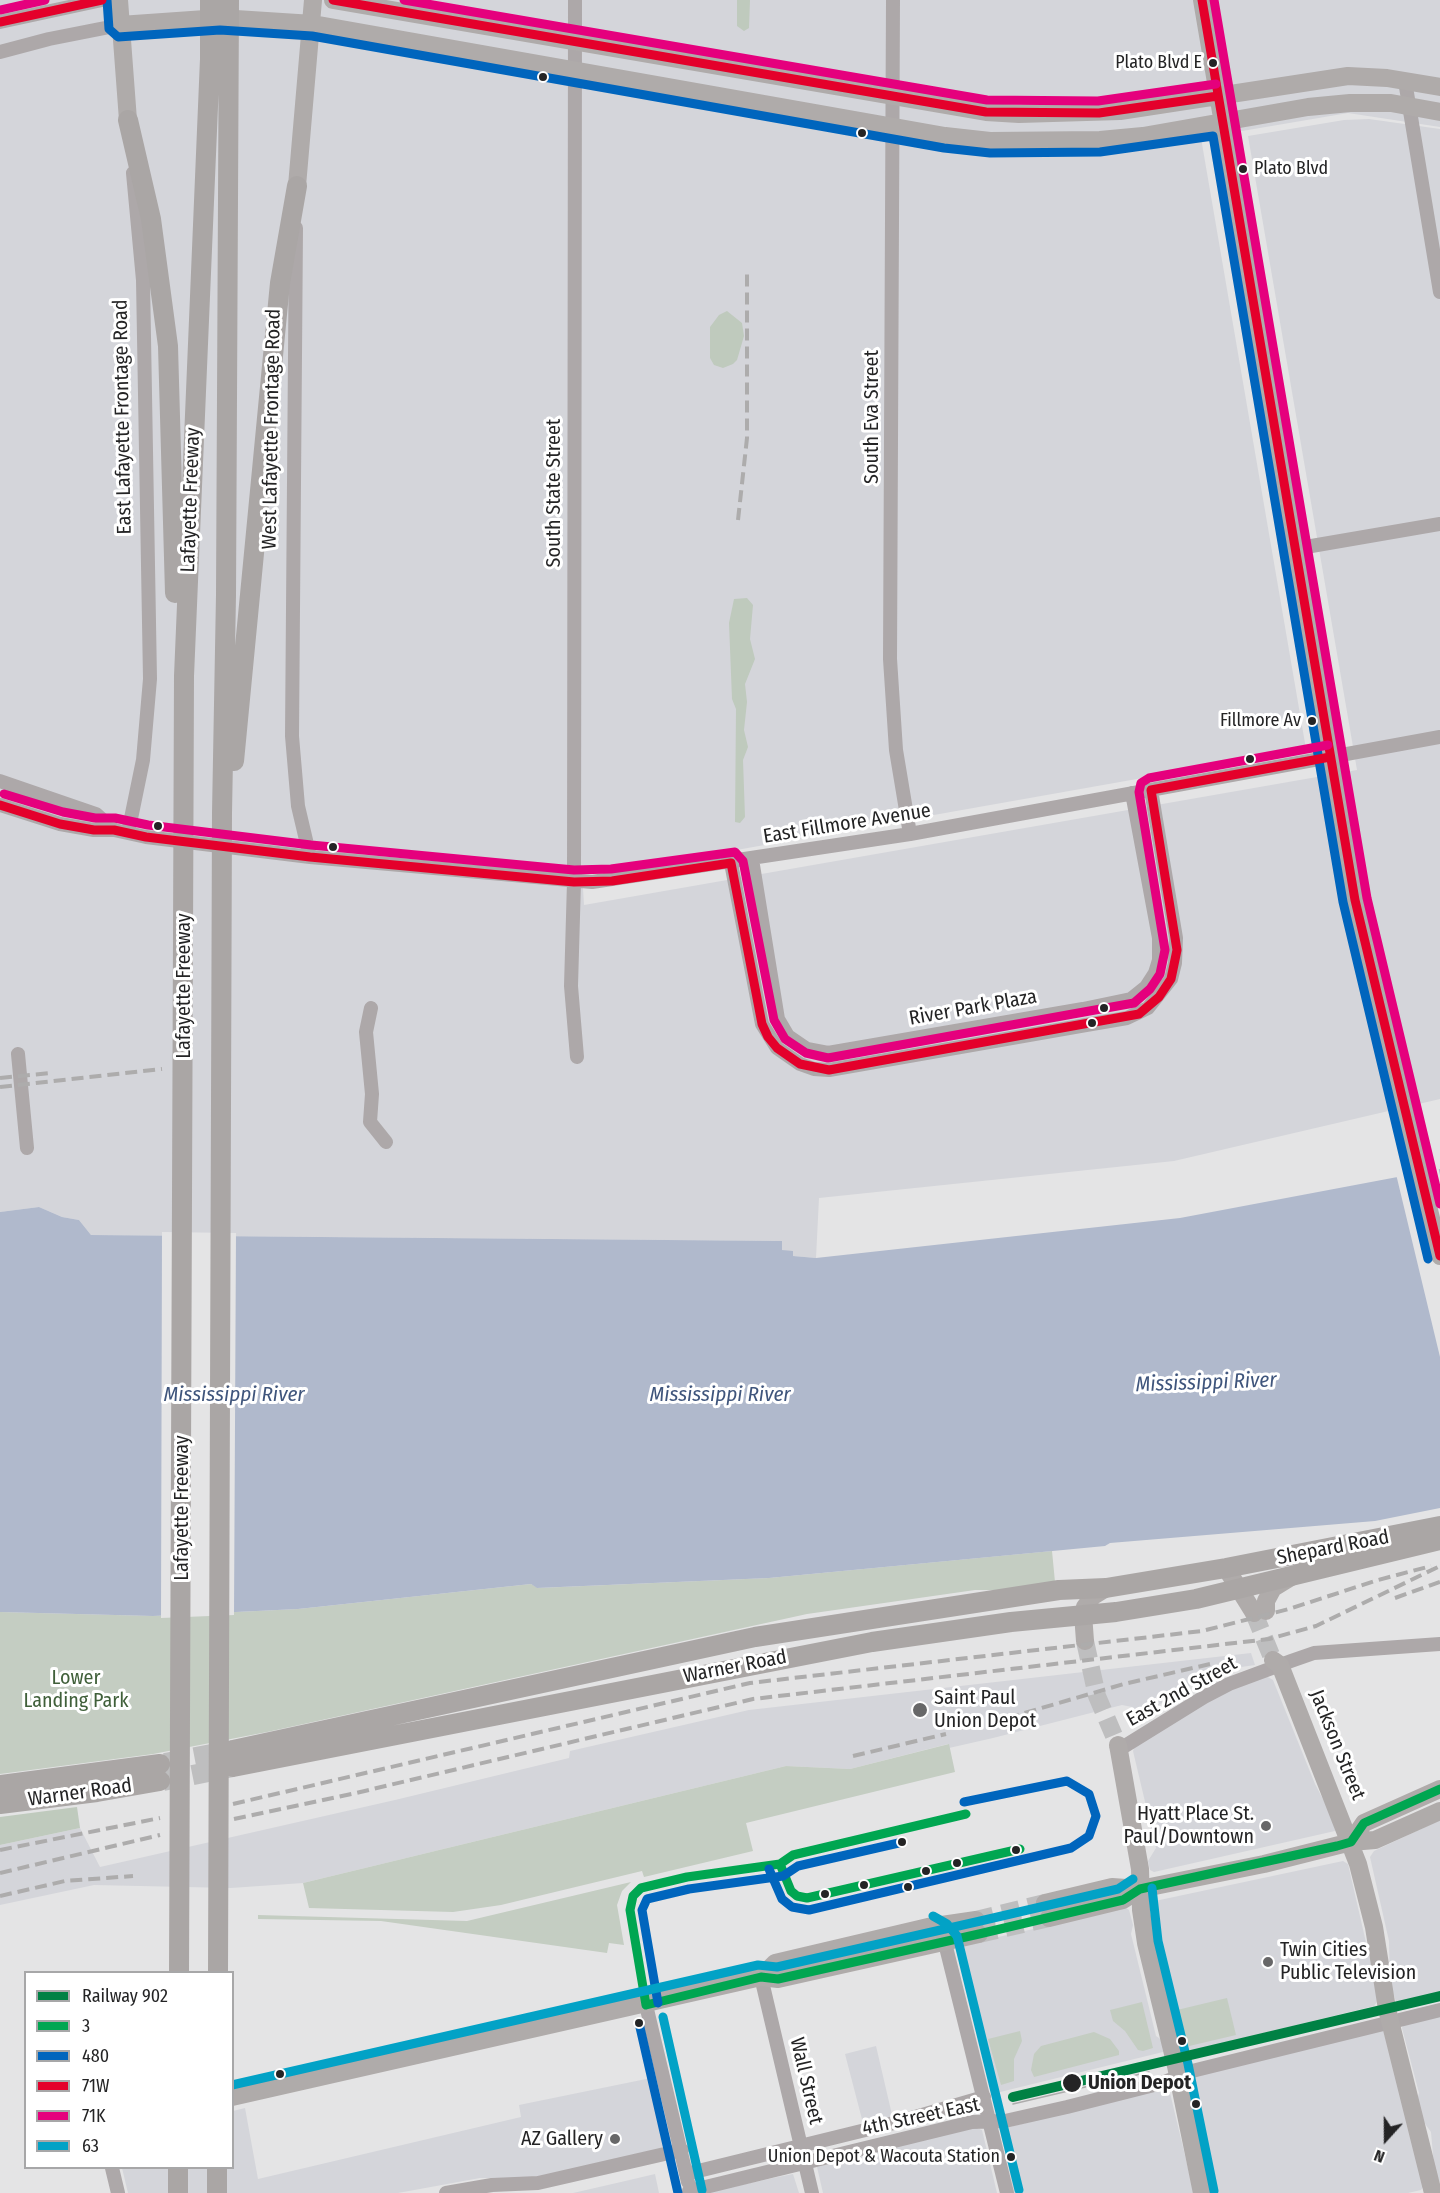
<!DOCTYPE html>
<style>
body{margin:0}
#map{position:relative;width:1440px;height:2193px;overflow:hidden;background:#e4e4e5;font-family:"Fira Sans Condensed",sans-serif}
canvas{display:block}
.legend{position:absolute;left:24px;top:1971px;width:210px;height:198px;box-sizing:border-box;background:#fff;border:2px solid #a7a7a8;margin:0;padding:8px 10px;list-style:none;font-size:18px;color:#242425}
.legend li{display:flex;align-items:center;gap:12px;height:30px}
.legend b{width:30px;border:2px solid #a7a7a8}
.north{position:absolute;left:1356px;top:2109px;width:60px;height:60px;-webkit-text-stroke:4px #fff;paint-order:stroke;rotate:201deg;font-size:16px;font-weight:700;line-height:24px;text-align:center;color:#242425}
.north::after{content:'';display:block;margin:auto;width:21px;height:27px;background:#242425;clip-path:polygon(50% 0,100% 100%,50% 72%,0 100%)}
</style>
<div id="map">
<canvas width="1440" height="2193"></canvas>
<ul class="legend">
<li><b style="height:8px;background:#008144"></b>Railway 902</li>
<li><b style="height:8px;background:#00a651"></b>3</li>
<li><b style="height:8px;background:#0065bd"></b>480</li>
<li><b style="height:8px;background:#e4002b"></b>71W</li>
<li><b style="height:8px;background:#e5007d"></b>71K</li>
<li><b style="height:8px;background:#02a2c6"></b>63</li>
</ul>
<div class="north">N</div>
</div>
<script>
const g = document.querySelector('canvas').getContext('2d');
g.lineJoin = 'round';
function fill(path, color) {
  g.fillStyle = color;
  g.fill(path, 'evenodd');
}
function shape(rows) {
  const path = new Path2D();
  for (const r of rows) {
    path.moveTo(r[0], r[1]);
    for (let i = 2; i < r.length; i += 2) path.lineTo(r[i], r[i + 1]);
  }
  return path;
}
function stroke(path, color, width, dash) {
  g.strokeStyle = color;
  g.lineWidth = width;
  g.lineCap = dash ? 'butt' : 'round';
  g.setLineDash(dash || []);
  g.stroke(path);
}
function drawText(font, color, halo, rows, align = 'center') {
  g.font = font + ' "Fira Sans Condensed",sans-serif';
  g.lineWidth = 6;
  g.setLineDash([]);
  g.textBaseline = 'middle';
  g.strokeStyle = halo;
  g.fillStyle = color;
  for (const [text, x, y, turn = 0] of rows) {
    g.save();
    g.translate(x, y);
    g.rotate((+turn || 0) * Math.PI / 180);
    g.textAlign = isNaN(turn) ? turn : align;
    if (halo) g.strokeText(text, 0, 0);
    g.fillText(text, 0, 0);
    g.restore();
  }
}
const built = shape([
 [0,0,1440,0,1440,127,1348,113,1201,138,1306,749,618,871,582,872,584,905,1357,770,1248,136,1344,120,1369,119,1440,129,1440,1099,1174,1161,819,1198,816,1258,793,1256,782,1250,781,1241,91,1235,79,1220,62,1217,39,1207,0,1212],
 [1251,1653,1255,1665,1220,1670,1181,1690,1144,1715,1134,1717,1132,1707,1122,1705,993,1738,949,1748,948,1744,850,1769,786,1766,303,1883,231,1888,94,1885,0,1905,0,1845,80,1828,100,1867,395,1800,569,1758,570,1751,749,1710],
 [1266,1676,1273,1680,1315,1784,1334,1820,1335,1831,1154,1872,1150,1870,1148,1861,1156,1848,1133,1751,1135,1746,1233,1687],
 [1440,1820,1440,1992,1396,2002,1390,1982,1389,1941,1370,1857,1374,1851],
 [1343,1861,1348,1864,1379,1999,1374,2006,1186,2052,1181,2048,1152,1938,1152,1904,1155,1901],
 [1126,1908,1129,1910,1133,1925,1131,1934,1156,2036,1162,2040,1163,2052,992,2094,989,2084,991,2077,959,1952,963,1945],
 [1440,2016,1440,2183,1434,2166,1431,2132,1421,2118,1417,2100,1419,2093,1402,2028,1403,2025],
 [1383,2029,1424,2186,1421,2190,1408,2193,1213,2193,1187,2079,1189,2074],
 [876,2046,893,2119,864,2127,845,2054],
 [651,2078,666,2144,660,2149,534,2178,480,2178,398,2193,128,2193,122,2168,232,2168,233,2111,245,2108,258,2179,521,2117,519,2105],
 [1164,2089,1170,2093,1194,2193,1014,2193,1001,2134,1005,2128],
 [974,2127,982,2130,997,2193,823,2193,817,2167],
 [655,2174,659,2193,573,2193,621,2182],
 [793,2174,799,2193,704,2193,773,2178]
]);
const green = shape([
 [1052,1551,1055,1582,1016,1590,975,1590,807,1614,267,1732,153,1754,0,1774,0,1612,153,1616,298,1609,531,1584,538,1588,769,1578],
 [949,1744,955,1772,746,1823,753,1851,644,1877,642,1871,501,1905,453,1912,309,1908,303,1883,786,1766,850,1769],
 [631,1882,622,1891,617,1905,624,1945,609,1943,607,1953,381,1921,258,1919,258,1915,467,1921],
 [1227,1998,1236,2035,1185,2047,1177,2010],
 [1142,2002,1153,2048,1143,2051,1138,2050,1125,2031,1113,2021,1110,2010],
 [1020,2031,1022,2041,1014,2059,1014,2081,1001,2085,988,2039],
 [1094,2032,1110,2039,1119,2051,1119,2055,1034,2077,1031,2070,1034,2054,1041,2046]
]);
const forest = shape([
 [737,0,750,0,749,28,744,31,737,26],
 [727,311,742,323,744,336,737,360,733,364,723,368,714,365,710,358,710,327,719,315],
 [747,598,753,605,750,639,755,659,745,684,747,702,744,730,748,747,743,760,745,817,740,823,735,822,736,709,732,699,729,623,734,599],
 [77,1807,80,1828,0,1845,0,1817]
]);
const water = shape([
 [1440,1169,1440,1508,1375,1521,1110,1543,1105,1546,769,1578,537,1588,531,1584,298,1609,153,1616,0,1612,0,1212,39,1207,62,1217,79,1220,91,1235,782,1241,782,1250,793,1251,793,1256,816,1258,1180,1218]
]);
const pier = shape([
 [1438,1166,1440,1175,1440,1357,1396,1174],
 [162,1232,236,1233,234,1615,161,1618]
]);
const majorTunnel = shape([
 [1254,1613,1273,1660],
 [1085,1641,1097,1696,1118,1745],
 [976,1920,1045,1903],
 [979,1934,1049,1918]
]);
const highwayTunnel = shape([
 [165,1763,233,1750],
 [163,1781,233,1767]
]);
const minor = shape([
 [575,0,574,882,571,986,577,1057],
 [893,0,890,659,896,750,910,834],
 [0,22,102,0],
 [0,52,49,39,120,25],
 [1405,81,1440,292],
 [296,228,292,736,298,806,310,857],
 [1294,549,1440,524],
 [0,781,96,814,114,830],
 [0,805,60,824,94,830,114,830,146,837,310,857,592,882,910,834,1440,737],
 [128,833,143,760,150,679,143,280,133,173],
 [752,859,778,1019,788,1036,807,1049,828,1053,1083,1009,1131,999,1146,987,1155,973,1159,960,1159,938,1132,793],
 [731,863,762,1024,777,1048,800,1064,814,1069,829,1070,1086,1025,1127,1018,1148,1008,1171,979,1175,963,1176,938,1151,790],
 [371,1008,366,1032,372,1094,370,1122,386,1142],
 [18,1054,27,1148],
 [1120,1749,1204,1697,1229,1684,1291,1661,1314,1653,1440,1644],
 [943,1935,1007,2193],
 [761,1977,812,2193],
 [646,2005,688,2182],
 [112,2168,118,2193],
 [686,2174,898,2122,984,2097],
 [689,2191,972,2122,1005,2121,1067,2107,1162,2083,1192,2071,1440,2010],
 [446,2193,492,2185,538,2183,682,2150]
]);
const major = shape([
 [119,0,128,120],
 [333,0,986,112,1019,114,1120,111,1348,76,1387,78,1440,87],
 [1202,0,1355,900,1440,1256],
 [120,25,220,18,313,24,945,136,990,141,1100,140,1143,136,1308,107,1350,103,1391,103,1440,112],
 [297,186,313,0],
 [1226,1568,1254,1613],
 [1266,1611,1266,1601,1273,1588,1291,1577],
 [1085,1641,1083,1614,1085,1607,1093,1596,1106,1588],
 [1273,1660,1280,1665,1358,1864,1374,1927,1387,2009,1433,2193],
 [1118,1745,1140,1869,1141,1910,1146,1943,1176,2066,1202,2193],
 [1351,1842,1364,1823,1440,1789],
 [1045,1903,1112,1887,1140,1889,1264,1864,1351,1842,1375,1840,1440,1811],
 [1049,1918,1123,1900,1140,1889],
 [761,1977,775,1963,928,1927,976,1920],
 [232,2097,761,1977,778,1979,979,1934]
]);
const highway = shape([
 [128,120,151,219,168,346,175,593],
 [234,761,280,283,297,186],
 [233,1750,755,1637,1059,1590,1106,1588,1226,1568,1440,1526],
 [233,1767,872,1642,1011,1622,1116,1612,1196,1599,1440,1540],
 [0,1785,160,1764],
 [0,1804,97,1792,160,1781],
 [179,1972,184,676,210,59,210,0],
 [218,1972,222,813,226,595,229,0],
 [178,2193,178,2168],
 [217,2193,217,2168]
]);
const tram = shape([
 [1013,2104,1149,2072]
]);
const rail = shape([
 [738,520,747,438,747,271],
 [0,1078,51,1073],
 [0,1087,162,1069],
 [1395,1598,1440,1582],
 [990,1723,1124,1684,1210,1664],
 [853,1756,946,1734],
 [233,1804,750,1683,1202,1631,1289,1609,1378,1580,1431,1566],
 [234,1819,356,1793,753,1699,1269,1639,1316,1626,1440,1566],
 [0,1850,160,1818],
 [0,1873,160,1835],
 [0,1896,65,1881,133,1876]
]);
const bus1 = shape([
 [780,1864,791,1891,797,1896,807,1898,1020,1849],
 [646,2005,761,1977,778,1979,979,1934,1123,1900,1140,1889,1337,1846,1351,1842,1364,1823,1440,1789],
 [646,2005,630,1910,633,1896,641,1888,687,1877,780,1864,793,1855,966,1814]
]);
const bus2 = shape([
 [107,0,109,29,118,37,220,30,312,36,944,148,990,153,1100,152,1213,136,1343,902,1428,1259],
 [769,1869,782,1899,792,1907,809,1910,1071,1848,1089,1836,1096,1816,1089,1794,1067,1781,964,1802],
 [658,2003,642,1910,647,1899,689,1889,783,1876,798,1866,903,1842],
 [639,2023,678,2193]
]);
const bus3 = shape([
 [333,0,986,112,1099,113,1218,96],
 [1202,0,1355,900,1440,1256],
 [0,22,102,0],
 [0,805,60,824,94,830,114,830,146,837,310,857,574,882,612,881,731,863,762,1024,768,1037,777,1048,800,1064,829,1070,1139,1014,1159,997,1171,979,1177,950,1151,790,1330,757]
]);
const bus4 = shape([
 [404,0,987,100,1098,101,1216,84],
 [1214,0,1367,898,1440,1204],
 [0,10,45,0],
 [4,794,63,812,95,818,115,818,148,825,311,845,574,870,611,869,735,852,743,861,774,1020,785,1039,806,1053,828,1058,1134,1003,1150,989,1160,974,1165,950,1139,792,1141,783,1149,778,1328,745]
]);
const bus5 = shape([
 [1152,1888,1158,1941,1188,2064,1214,2191],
 [933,1916,947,1924,957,1936,1019,2190],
 [663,2017,702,2190],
 [232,2085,758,1965,777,1967,976,1922,1118,1889,1133,1879]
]);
const rail1 = shape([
 [1013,2097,1440,1996]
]);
const markers = [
 [1213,63,5,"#242425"],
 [543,77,5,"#242425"],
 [862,133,5,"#242425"],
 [1243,169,5,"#242425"],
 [1312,721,5,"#242425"],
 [1250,759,5,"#242425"],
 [158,826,5,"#242425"],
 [333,847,5,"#242425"],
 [1104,1008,5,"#242425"],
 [1092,1023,5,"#242425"],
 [920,1710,8,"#676768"],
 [1266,1826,6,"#676768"],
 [902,1842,5,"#242425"],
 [1016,1850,5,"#242425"],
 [957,1863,5,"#242425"],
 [926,1871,5,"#242425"],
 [864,1885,5,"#242425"],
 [908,1887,5,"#242425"],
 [825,1894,5,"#242425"],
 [1268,1962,6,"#676768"],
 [639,2023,5,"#242425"],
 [1182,2041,5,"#242425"],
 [280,2074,5,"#242425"],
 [1072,2083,10,"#242425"],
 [1196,2104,5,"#242425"],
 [615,2139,6,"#676768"],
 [1011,2157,5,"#242425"]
];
const busNames = [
 ["Plato Blvd E",1202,63],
 ["Plato Blvd",1254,169,"left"],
 ["Fillmore Av",1301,721],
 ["Union Depot & Wacouta Station",1000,2157]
];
const streetNames = [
 ["East Lafayette Frontage Road",123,417,-91],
 ["South Eva Street",872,417,-90],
 ["West Lafayette Frontage Road",272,429,-89],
 ["South State Street",554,493,-90],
 ["Lafayette Freeway",191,500,-88],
 ["East Fillmore Avenue",847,824,-9],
 ["Lafayette Freeway",184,986,-90],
 ["River Park Plaza",973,1008,-10],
 ["Lafayette Freeway",182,1508,-90],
 ["Shepard Road",1333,1548,-11],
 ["Warner Road",735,1667,-11],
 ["East 2nd Street",1182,1692,-29],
 ["Jackson Street",1337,1745,68],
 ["Warner Road",80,1793,-8],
 ["Wall Street",806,2081,77],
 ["4th Street East",921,2117,-12]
];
const parkNames = [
 ["Lower",76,1678],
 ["Landing Park",76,1701]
];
const poiNames = [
 ["Saint Paul",934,1698],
 ["Union Depot",934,1721],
 ["Hyatt Place St.",1254,1814,"right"],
 ["Paul/Downtown",1254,1837,"right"],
 ["Twin Cities",1280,1950],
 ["Public Television",1280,1973],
 ["AZ Gallery",603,2139,"right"]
];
const stopNames = [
 ["Union Depot",1088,2083]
];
const waterNames = [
 ["Mississippi River",1206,1383,-2],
 ["Mississippi River",234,1395],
 ["Mississippi River",720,1395]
];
fill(built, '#d4d5da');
fill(green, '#c4cdc2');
fill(forest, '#bfcabd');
fill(water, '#b0b9cc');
fill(pier, '#e4e4e5');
stroke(majorTunnel, '#bebebf', 18, [18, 9]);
stroke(highwayTunnel, '#bebebf', 20, [20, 10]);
stroke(minor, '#ada8a9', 14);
stroke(major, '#afabaa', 18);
stroke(highway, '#aaa6a5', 20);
stroke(tram, '#adacac', 1.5);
stroke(rail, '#adacac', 4, [12, 6]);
stroke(bus1, '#00a651', 9);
stroke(bus2, '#0065bd', 9);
stroke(bus3, '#e4002b', 9);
stroke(bus4, '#e5007d', 9);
stroke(bus5, '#02a2c6', 9);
stroke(rail1, '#008144', 10);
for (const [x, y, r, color] of markers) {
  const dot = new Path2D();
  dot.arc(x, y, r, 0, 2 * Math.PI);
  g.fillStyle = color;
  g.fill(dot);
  stroke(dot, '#fff', 2);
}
drawText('18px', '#242425', '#fff', busNames, 'right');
drawText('20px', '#242425', '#fff', streetNames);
drawText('20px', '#40603a', '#fff', parkNames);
drawText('20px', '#242425', '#fff', poiNames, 'left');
drawText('bold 20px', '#242425', '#fff', stopNames, 'left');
drawText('italic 21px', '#3f557c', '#fff', waterNames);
</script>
